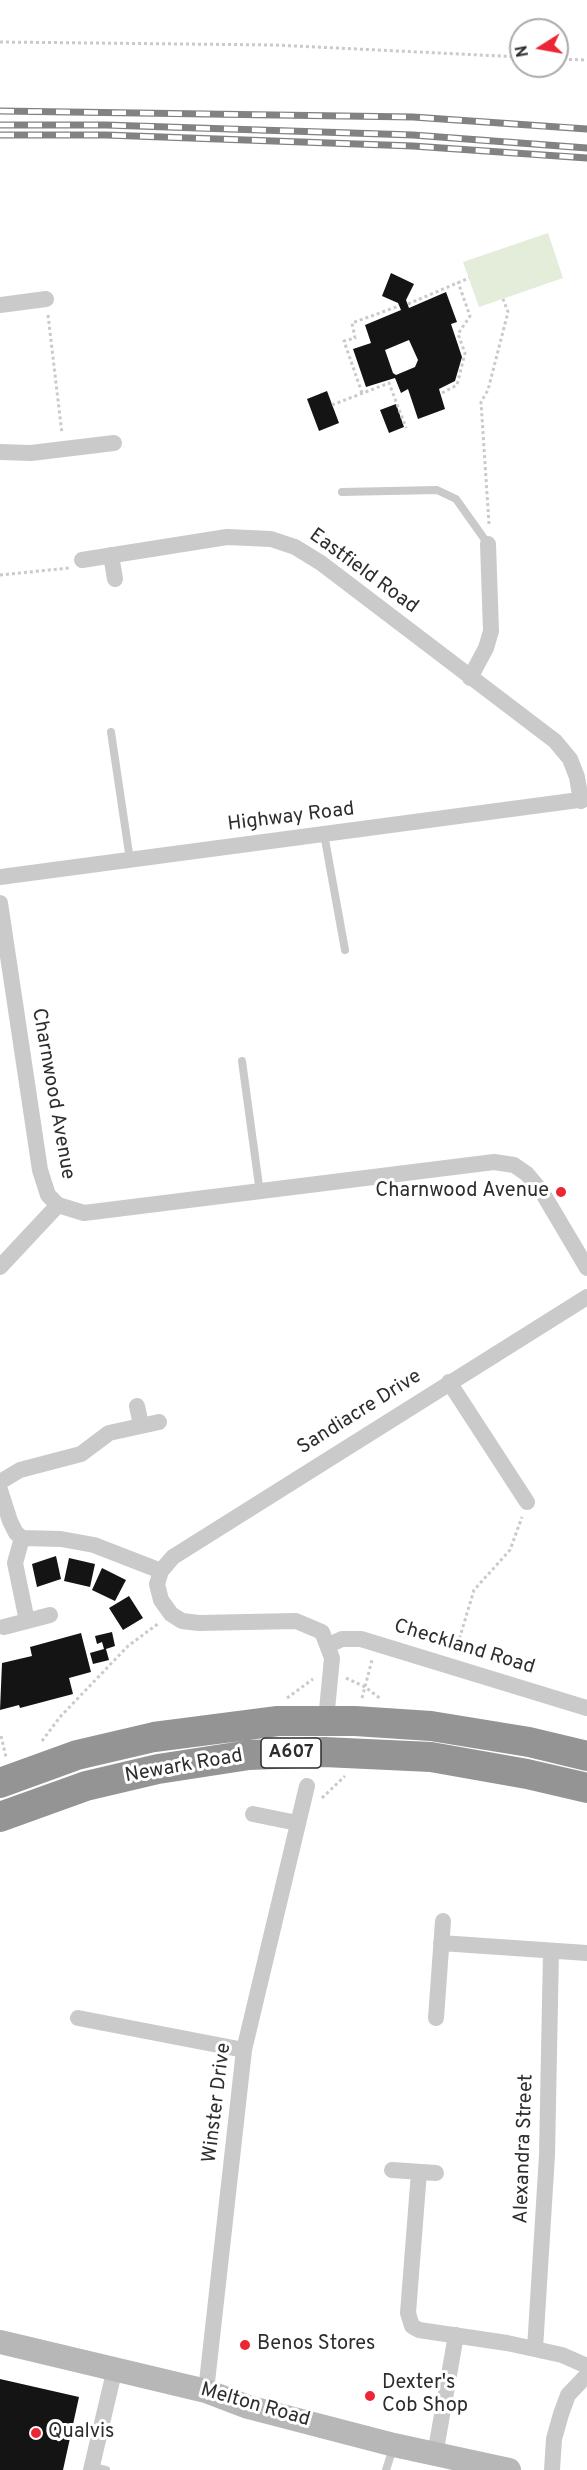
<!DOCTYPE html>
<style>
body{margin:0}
#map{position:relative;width:587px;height:2470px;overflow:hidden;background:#fff;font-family:Overpass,sans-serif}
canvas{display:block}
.north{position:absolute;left:509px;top:18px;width:60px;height:60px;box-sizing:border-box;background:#fff;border:2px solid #ababab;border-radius:50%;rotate:259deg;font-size:16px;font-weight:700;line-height:24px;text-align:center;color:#2d2d2d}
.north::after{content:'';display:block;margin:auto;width:21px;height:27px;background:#ed2635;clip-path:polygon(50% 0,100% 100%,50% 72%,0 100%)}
</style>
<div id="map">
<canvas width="587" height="2470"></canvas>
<div class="north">N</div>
</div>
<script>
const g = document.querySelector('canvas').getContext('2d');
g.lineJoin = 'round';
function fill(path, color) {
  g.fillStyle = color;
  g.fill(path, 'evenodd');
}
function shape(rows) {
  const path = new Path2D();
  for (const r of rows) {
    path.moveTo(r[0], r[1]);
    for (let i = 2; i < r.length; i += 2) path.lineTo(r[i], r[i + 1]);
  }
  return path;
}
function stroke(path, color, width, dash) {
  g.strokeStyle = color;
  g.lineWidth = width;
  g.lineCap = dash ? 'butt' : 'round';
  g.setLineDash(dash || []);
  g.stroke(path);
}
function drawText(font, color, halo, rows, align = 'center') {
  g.font = font + ' Overpass,sans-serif';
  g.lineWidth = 6;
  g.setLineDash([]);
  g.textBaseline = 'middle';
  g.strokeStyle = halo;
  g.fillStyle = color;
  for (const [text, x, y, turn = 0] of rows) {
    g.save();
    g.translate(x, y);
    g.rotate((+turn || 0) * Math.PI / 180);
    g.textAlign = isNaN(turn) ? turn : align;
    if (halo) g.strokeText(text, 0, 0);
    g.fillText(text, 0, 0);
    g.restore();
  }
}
const green = shape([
 [548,233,563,278,479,307,463,262]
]);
const building = shape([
 [391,273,414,284,406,300,409,308,446,292,457,322,451,324,462,357,455,381,439,389,445,409,418,419,408,389,401,393,395,378,366,387,353,349,371,343,365,325,401,310,398,303,382,296],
 [409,340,418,360,415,367,396,375,393,373,385,350],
 [327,391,339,423,319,431,307,399],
 [396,404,404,427,389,433,380,410],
 [56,1556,61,1579,37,1587,32,1564],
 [69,1558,95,1564,90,1587,64,1581],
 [102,1568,126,1580,115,1601,92,1590],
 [129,1596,143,1618,123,1630,109,1608],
 [112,1632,115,1646,106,1649,109,1660,93,1664,90,1653,104,1649,102,1642,97,1644,95,1636],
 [81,1633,91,1672,69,1678,73,1694,20,1708,19,1705,0,1710,2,1663,32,1656,30,1647],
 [0,2379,79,2397,63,2470,0,2470]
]);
const path = shape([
 [0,42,275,45,521,57],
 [557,59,587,60],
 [408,304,469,278],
 [48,315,62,434],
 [362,393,344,341,355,338,352,323,399,306],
 [442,393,457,385,465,353,458,334,470,316,458,282],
 [332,405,389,383,406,428],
 [489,524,481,402,488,390,508,312,503,299],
 [0,575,69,568],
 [456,1650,474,1590,510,1550,522,1517],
 [346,1678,365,1687,381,1699],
 [287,1698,313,1679],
 [362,1698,372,1660],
 [1,1736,6,1757],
 [42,1741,60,1717,128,1646,159,1623],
 [322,1798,345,1776]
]);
const lane = shape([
 [342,492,437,490,456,499,488,544],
 [111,732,130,860],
 [324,834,345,950],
 [242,1061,260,1193],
 [92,2467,106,2470],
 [386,2470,393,2448]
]);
const street = shape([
 [0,305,46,299],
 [0,452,31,453,114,443],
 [111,555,115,579],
 [82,560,227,537,271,539,295,547,321,563,555,741,570,759,577,777,581,801],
 [470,678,486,648,491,631,488,544],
 [0,877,587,799],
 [0,903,40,1170,48,1195,58,1205,84,1213,494,1162,514,1165,527,1174,542,1192,587,1268],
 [0,1267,58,1205],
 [449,1382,527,1502],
 [137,1406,141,1425],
 [0,1482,20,1470,81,1454,109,1433,159,1422],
 [0,1490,10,1521,16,1533,22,1538,61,1539,94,1545,161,1571],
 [22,1538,15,1563,27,1621],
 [4,1627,50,1615],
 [329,1645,342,1639,361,1639,587,1708],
 [326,1720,332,1658,322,1632,296,1621,199,1623,182,1621,171,1614,161,1600,157,1584,161,1571,173,1557,587,1297],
 [253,1814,297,1823],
 [441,1943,587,1953],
 [78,2018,244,2050],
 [436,2018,443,1921],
 [392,2170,436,2173],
 [419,2172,408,2313,412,2326,419,2330,507,2343,562,2355,587,2366],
 [535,2349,547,2155,551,1951],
 [206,2391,244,2050,307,1786],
 [435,2455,456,2335],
 [91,2470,115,2368],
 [552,2470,554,2439,561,2414,568,2395,587,2375]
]);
const secondary = shape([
 [0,2342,206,2391,248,2407,394,2445,509,2470]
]);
const highway = shape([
 [0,1783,77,1755,154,1737,278,1721,355,1721,431,1726,529,1742,587,1756],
 [0,1817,86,1786,158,1769,249,1755,324,1752,431,1757,527,1774,587,1788]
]);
const rail = shape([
 [0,111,413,117,587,129],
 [0,125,106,125,413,135,587,148],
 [0,135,106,135,413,146,587,158]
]);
const markers = [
 [561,1192,6,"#ed2635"],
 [245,2345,6,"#ed2635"],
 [370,2396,6,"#ed2635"],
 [36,2433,6,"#ed2635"]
];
const shields = [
 [291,1753,60]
];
const shieldNames = [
 ["A607",291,1753]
];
const streetNames = [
 ["Eastfield Road",363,572,36],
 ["Highway Road",291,818,-7],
 ["Charnwood Avenue",52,1094,80],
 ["Sandiacre Drive",360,1413,-32],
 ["Checkland Road",464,1648,17],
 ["Newark Road",184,1767,-10],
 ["Winster Drive",218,2103,-83],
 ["Alexandra Street",525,2149,-88],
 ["Melton Road",255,2406,16]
];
const poiNames = [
 ["Charnwood Avenue",549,1192,"right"],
 ["Benos Stores",257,2345],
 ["Dexter's",382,2384],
 ["Cob Shop",382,2407],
 ["Qualvis",48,2433]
];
fill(green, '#e4ecda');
fill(building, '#141414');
stroke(path, '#cacaca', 3, [3, 3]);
stroke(lane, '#cacaca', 8);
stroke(street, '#cacaca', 16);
stroke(secondary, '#b7b7b7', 24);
stroke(highway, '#949494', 30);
stroke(rail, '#828282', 7);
stroke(rail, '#fff', 4.5, [14]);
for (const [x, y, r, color] of markers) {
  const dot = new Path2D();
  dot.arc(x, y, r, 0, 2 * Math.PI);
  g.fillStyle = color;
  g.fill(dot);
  stroke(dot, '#fff', 2);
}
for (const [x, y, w] of shields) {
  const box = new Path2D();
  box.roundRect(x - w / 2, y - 15, w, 30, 4.5);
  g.fillStyle = '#fff';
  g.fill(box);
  stroke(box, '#2d2d2d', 1.5);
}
drawText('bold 18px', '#2d2d2d', null, shieldNames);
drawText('20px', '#2d2d2d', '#fff', streetNames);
drawText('20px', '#2d2d2d', '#fff', poiNames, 'left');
</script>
